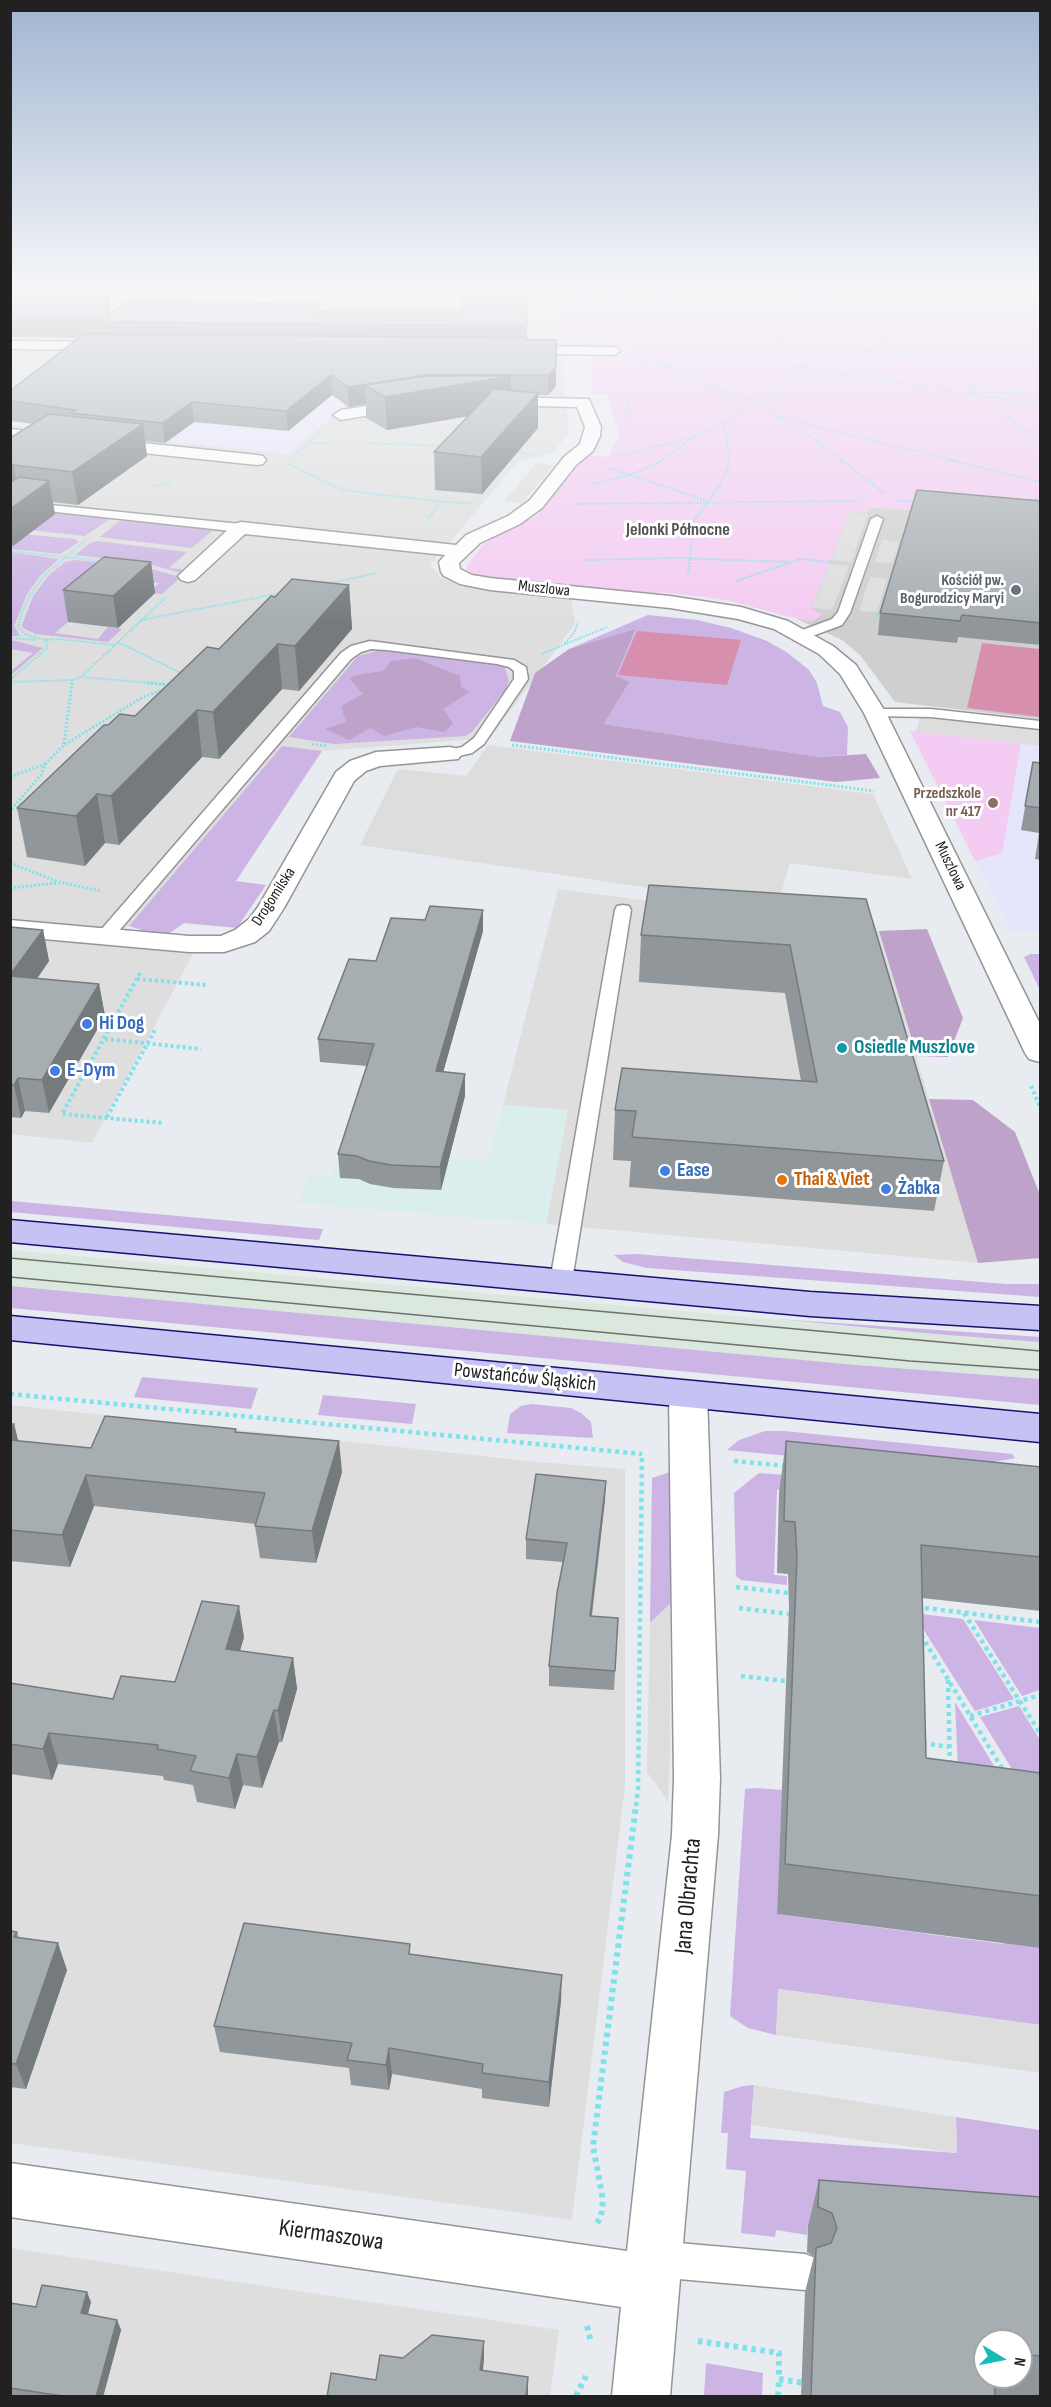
<!DOCTYPE html>
<meta charset="utf-8">
<style>
body{margin:0}
#map{position:relative;width:1051px;height:2407px;overflow:hidden;background:#e8ebf0;font-family:"Sofia Sans Condensed",sans-serif}
canvas{display:block}
.frame{position:absolute;inset:0;border:12px solid #212121;pointer-events:none}
.north{position:absolute;left:973px;top:2329px;width:60px;height:60px;box-sizing:border-box;background:#fff;border:2px solid #a6a6a6;border-radius:50%;rotate:100deg;font-size:16px;font-weight:700;line-height:24px;text-align:center;color:#212121}
.north::after{content:'';display:block;margin:auto;width:21px;height:27px;background:#16bbb7;clip-path:polygon(50% 0,100% 100%,50% 72%,0 100%)}
</style>
<div id="map">
<canvas width="1051" height="2407"></canvas>
<div class="frame"></div>
<div class="north">N</div>
</div>
<script>
const g = document.querySelector('canvas').getContext('2d');
g.lineJoin = 'round';
function fill(path, color) {
  g.fillStyle = color;
  g.fill(path, 'evenodd');
}
function shape(rows) {
  const path = new Path2D();
  for (const r of rows) {
    path.moveTo(r[0], r[1]);
    for (let i = 2; i < r.length; i += 2) path.lineTo(r[i], r[i + 1]);
  }
  return path;
}
function stroke(path, color, width, dash) {
  g.strokeStyle = color;
  g.lineWidth = width;
  g.lineCap = dash ? 'butt' : 'round';
  g.setLineDash(dash || []);
  g.stroke(path);
}
function drawText(font, color, halo, rows, align = 'center') {
  g.font = font + ' "Sofia Sans Condensed",sans-serif';
  g.lineWidth = 6;
  g.setLineDash([]);
  g.textBaseline = 'middle';
  g.strokeStyle = halo;
  g.fillStyle = color;
  for (const [text, x, y, turn = 0] of rows) {
    g.save();
    g.translate(x, y);
    g.rotate((+turn || 0) * Math.PI / 180);
    g.textAlign = isNaN(turn) ? turn : align;
    if (halo) g.strokeText(text, 0, 0);
    g.fillText(text, 0, 0);
    g.restore();
  }
}
const residential = shape([
 [11,286,334,286,331,299,561,304,561,345,569,434,552,453,517,463,430,565,441,578,482,590,571,598,575,624,490,738,322,751,282,746,129,926,95,944,193,954,92,1143,11,1134],
 [558,889,879,931,978,1263,546,1224,568,1110,503,1105],
 [11,1405,537,1462,625,1469,625,1786,572,2220,11,2143],
 [10,2248,559,2330,550,2396,11,2396]
]);
const commercial = shape([
 [503,1105,568,1110,546,1224,297,1203,309,1175,331,1177,341,1148,488,1161]
]);
const industrial = shape([
 [10,1250,934,1334,1040,1342,1040,1379,856,1365,11,1286]
]);
const education = shape([
 [302,376,348,404,289,454,11,425,11,402],
 [910,731,1040,746,1040,932,1012,933]
]);
const religious = shape([
 [845,505,1040,520,1040,719,895,702,860,655,842,640,797,619]
]);
const grass = shape([
 [36,509,108,517,110,519,85,536,11,528,10,518],
 [130,519,220,530,225,532,212,531,192,548,100,537,118,522],
 [11,533,75,539,79,542,60,554,11,549,10,546,24,538],
 [97,541,187,552,169,568,188,570,184,574,149,564,75,555,90,543],
 [11,552,59,559,41,575,27,594,14,626,20,636,11,636],
 [75,560,144,567,181,577,162,594,147,593,160,583,119,579,55,633,98,639,108,627,122,629,108,642,36,634,23,628,22,625,33,596,48,576,65,562],
 [648,615,697,620,731,628,767,641,788,653,809,670,817,683,823,706,840,712,848,727,847,755,820,757,604,724,628,683,616,676,636,630,569,649],
 [11,640,43,648,11,675,11,671,33,653,11,649],
 [381,650,496,663,504,666,509,681,506,689,472,732,465,736,334,744,289,737,358,656],
 [282,746,322,751,236,881,266,885,237,928,184,923,164,937,129,926],
 [1031,954,1040,954,1040,990,1024,957],
 [11,1201,323,1229,319,1240,11,1212],
 [636,1254,1006,1284,1040,1284,1040,1297,647,1268,623,1262,614,1255],
 [10,1286,856,1365,1040,1379,1040,1405,11,1308],
 [777,1319,1040,1337,1040,1342,934,1334],
 [142,1377,258,1388,251,1409,134,1397],
 [323,1395,416,1404,412,1424,318,1415],
 [531,1404,571,1408,581,1413,591,1422,593,1438,507,1433,510,1414,521,1406],
 [765,1431,784,1431,1012,1454,1015,1458,945,1471,727,1450,739,1440],
 [670,1472,670,1604,650,1623,652,1478],
 [759,1473,799,1476,785,1490,777,1490,774,1575,787,1576,787,1585,741,1580,736,1576,734,1493],
 [913,1613,963,1619,1014,1699,975,1711],
 [974,1620,1040,1628,1040,1690,1022,1696],
 [955,1702,1026,1818,960,1813],
 [1019,1706,1040,1740,1040,1806,1036,1808,980,1717],
 [757,1788,782,1790,777,1914,1003,1944,1004,1942,1040,1947,1040,2025,779,1989,776,2035,748,2028,730,2016,745,1789],
 [754,2085,750,2138,957,2153,956,2117,1040,2130,1040,2244,808,2226,807,2235,776,2230,775,2237,741,2233,746,2171,726,2169,728,2133,721,2133,724,2092,743,2086],
 [706,2363,763,2373,762,2396,704,2396]
]);
const forest = shape([
 [636,629,616,676,629,682,604,724,820,757,866,754,880,778,836,782,510,741,535,673,569,649],
 [415,658,460,676,461,687,470,692,443,709,453,723,445,732,416,727,384,736,370,728,349,740,325,729,346,722,341,706,363,694,349,678,357,675,383,671,391,661],
 [927,929,963,1018,948,1057,917,1056,879,931],
 [929,1099,973,1100,1015,1132,1040,1195,1040,1258,978,1263]
]);
const park = shape([
 [334,286,1040,286,1040,520,913,510,873,508,866,513,849,512,811,609,822,614,815,620,806,621,730,601,705,597,659,592,657,595,544,585,475,575,467,570,467,566,483,545,498,534,537,516,586,455,608,457,620,435,606,394,592,394,591,358,599,354,630,354,629,347,561,345,560,304,330,299],
 [910,731,1021,744,1002,853,975,861]
]);
const pitch = shape([
 [637,631,741,640,727,685,618,675],
 [982,643,1040,649,1040,717,967,708]
]);
const parking = shape([
 [537,463,554,465,522,503,504,501],
 [849,512,868,514,851,562,831,560],
 [882,540,899,542,892,563,875,562],
 [829,564,849,566,832,610,812,608],
 [870,577,887,579,877,612,859,611],
 [920,716,1040,730,1040,746,916,732],
 [488,745,873,794,912,879,790,863,777,907,360,845,398,769,466,776],
 [670,1604,670,1753,668,1801,647,1772,650,1623],
 [778,1989,1040,2025,1040,2073,776,2035],
 [754,2085,956,2117,957,2153,751,2125]
]);
const pathFar5 = shape([
 [517,286,587,303,594,321],
 [730,286,757,310,777,334,791,356,792,368],
 [776,286,810,290,830,286],
 [605,287,624,289,637,295,624,300,607,302],
 [788,289,784,291,830,290,827,288],
 [636,293,647,288,664,286],
 [637,295,674,301,669,286],
 [587,303,595,286],
 [643,348,860,350,1040,361],
 [644,354,712,388,773,406],
 [980,357,973,394,986,392,1040,393],
 [641,363,670,368],
 [802,368,1040,405],
 [10,391,31,374],
 [987,396,1005,416,1029,433,1040,445],
 [625,418,635,373],
 [782,418,957,461],
 [723,423,730,455,729,461],
 [308,443,331,443],
 [366,443,445,446],
 [512,451,535,455],
 [619,456,694,437],
 [290,459,320,433],
 [660,461,694,437,773,395],
 [843,461,811,437,777,417,773,411,775,382,779,375,792,368,861,354,877,347,913,286]
]);
const pathFar4 = shape([
 [841,460,885,494],
 [950,460,1040,482],
 [289,464,343,490,442,502,473,503],
 [609,468,708,501],
 [593,484,631,475,663,460],
 [154,486,170,482],
 [1024,500,1040,499],
 [898,501,917,501],
 [577,504,857,501],
 [428,518,442,502],
 [10,551,102,561],
 [586,560,677,558,788,562],
 [688,573,694,521,718,488,728,468,729,460],
 [736,581,801,559,830,562],
 [328,584,376,573],
 [875,614,880,614,888,595],
 [141,620,282,593],
 [10,638,37,640],
 [44,640,59,639,114,645],
 [46,640,26,635,18,627,22,612,30,595,45,575,87,539],
 [118,642,185,675],
 [565,643,574,633,578,622],
 [542,654,607,627],
 [81,677,164,684],
 [10,680,47,648,46,640],
 [10,682,72,680,81,677,166,597],
 [71,684,72,680]
]);
const pathFar3 = shape([
 [147,683,171,685],
 [64,744,72,683],
 [312,744,328,746],
 [512,745,874,791],
 [45,764,64,745,143,697,165,689],
 [10,777,45,764,41,775,10,811],
 [10,863,59,882,101,891],
 [10,888,57,883]
]);
const pathFar2 = shape([
 [140,973,62,1114,163,1123],
 [137,979,206,985],
 [105,1039,201,1049],
 [1031,1086,1040,1107],
 [107,1117,156,1028]
]);
const pathFar1 = shape([
 [10,1394,642,1454],
 [734,1461,787,1466],
 [736,1587,789,1593],
 [917,1607,1040,1622],
 [739,1608,789,1614],
 [964,1613,1040,1733],
 [921,1635,1003,1770],
 [741,1676,785,1681],
 [948,1680,950,1766],
 [970,1716,1040,1695],
 [923,1743,949,1747],
 [636,1806,638,1789,642,1454]
]);
const path = shape([
 [597,2223,601,2217,603,2200,593,2146,636,1805],
 [587,2326,591,2342],
 [698,2341,779,2353,779,2379,804,2383],
 [576,2396,586,2376],
 [778,2396,779,2379]
]);
const service = shape([
 [10,501,241,524,247,528,241,532,10,507,10,501],
 [877,516,883,519,850,613,842,625,807,638,797,638,795,635,797,632,832,619,838,612,871,519,877,516],
 [370,641,514,660,526,667,528,679,484,744,472,753,450,758,443,754,445,751,462,747,474,738,514,679,514,671,509,667,497,664,387,650,371,649,361,652,351,659,112,939,100,939,97,935,100,931,341,653,351,646,370,641],
 [875,709,931,709,1040,721,1040,729,931,717,870,716,868,713,875,709],
 [623,905,629,906,631,910,572,1281,569,1286,561,1288,553,1286,550,1281,615,910,617,906,623,905],
 [655,2241,805,2254,818,2259,823,2272,818,2285,805,2290,655,2277,642,2272,637,2259,642,2246,655,2241]
]);
const minor = shape([
 [10,341,115,342,122,346,115,350,10,349,10,341],
 [511,346,614,347,621,351,614,355,506,353,504,350,506,347,511,346],
 [494,397,589,399,601,427,600,436,593,451,576,465,542,508,520,524,480,543,459,563,460,569,472,575,490,578,670,596,741,607,788,621,833,646,856,665,886,713,1040,1024,1040,1062,1029,1059,1025,1053,864,713,840,674,819,654,774,629,738,619,670,608,490,590,460,584,444,576,441,572,439,562,445,555,245,534,195,580,188,582,181,580,178,576,234,524,241,522,456,545,466,535,508,516,530,500,564,457,580,444,585,427,577,407,488,405,486,402,494,397],
 [410,399,416,401,418,404,416,407,341,420,333,415,341,410,410,399],
 [10,429,257,455,263,456,266,460,263,464,257,465,10,439,10,429],
 [450,747,458,749,462,754,458,759,380,766,366,771,354,781,284,908,269,931,255,942,224,952,189,952,10,936,10,920,189,936,221,936,235,930,249,919,258,907,336,772,350,761,376,752,450,747],
 [688,1381,701,1385,707,1394,720,1778,718,1835,670,2396,612,2396,621,2307,10,2217,10,2163,627,2251,672,1835,674,1778,669,1394,675,1385,688,1381]
]);
const secondary = shape([
 [10,1220,810,1292,1040,1306,1040,1330,810,1316,10,1242,10,1220],
 [10,1316,1040,1414,1040,1442,10,1340,10,1316]
]);
const tram = shape([
 [10,1258,1040,1351],
 [10,1277,910,1361,1040,1370]
]);
const wall = shape([
 [10,286,109,286,109,314,320,312,461,312,526,286,527,340,556,386,548,395,538,395,538,428,482,494,435,490,434,452,468,416,387,430,366,418,366,404,349,407,332,395,288,431,194,422,165,443,145,441,147,456,78,505,53,502,55,514,13,546,10,546,10,438,34,424,10,421,10,391,78,338,10,337],
 [1041,501,1041,645,958,637,957,643,878,635,880,613],
 [151,562,155,593,118,628,68,622,63,590],
 [349,585,352,629,299,691,282,689,219,759,202,757,119,845,105,843,85,866,27,857,17,808,108,725,135,716,219,649,275,597],
 [1033,762,1041,763,1041,860,1035,859,1039,833,1021,830],
 [866,899,944,1161,934,1211,629,1187,631,1161,613,1160,615,1110,801,1081,785,993,639,982,641,935],
 [10,927,43,930,49,961,37,979,99,984,105,1016,49,1113,25,1111,21,1118,10,1117],
 [483,931,443,1072,465,1074,465,1096,441,1190,393,1188,370,1184,359,1179,340,1178,338,1154,367,1066,320,1062,318,1039,376,961],
 [10,1424,14,1424,18,1441,91,1448,236,1429,236,1432,342,1472,316,1563,260,1558,255,1526,256,1524,94,1506,70,1567,10,1561],
 [786,1441,1041,1467,1041,1611,922,1598,926,1758,1041,1773,1041,1948,777,1914,789,1608,788,1574,777,1573,779,1493],
 [605,1500,592,1616,618,1618,614,1690,549,1686,549,1666,563,1562,526,1559,526,1539],
 [244,1637,240,1651,293,1658,297,1689,282,1742,279,1742,262,1788,243,1785,235,1809,197,1802,193,1785,164,1780,163,1776,58,1764,52,1780,10,1774,10,1683,113,1699,175,1682],
 [10,1931,17,1932,19,1938,67,1970,26,2089,10,2087],
 [410,1944,410,1954,561,2001,549,2107,482,2098,482,2089,392,2074,389,2090,351,2085,349,2068,220,2052,214,2026],
 [819,2180,1041,2197,1041,2397,1014,2397,995,2395,995,2397,801,2397,805,2292,814,2256,807,2252,808,2226],
 [985,2341,1021,2341,1021,2377,985,2377],
 [91,2302,88,2315,117,2320,121,2330,103,2397,10,2397,10,2303,36,2307]
]);
const shadedWall = shape([
 [107,286,109,286,109,322,107,316],
 [556,367,556,386,548,395,548,375],
 [331,375,332,395,288,431,286,411],
 [426,375,426,390,511,376,511,409,387,430,385,397,365,385,366,404,349,407,348,387],
 [538,393,538,428,482,494,481,457],
 [192,402,194,422,165,443,162,423],
 [143,424,147,456,78,505,72,472],
 [10,465,14,465,19,498,10,499],
 [49,481,55,514,13,546,10,535,10,509],
 [151,562,155,593,118,628,113,596],
 [349,585,352,629,299,691,295,646],
 [278,644,282,689,219,759,213,712],
 [197,710,202,757,119,845,111,796],
 [97,794,105,843,85,866,76,816],
 [483,910,483,931,437,1094,436,1071],
 [43,930,49,961,16,1008,10,981,10,975],
 [99,984,105,1016,49,1113,42,1080],
 [465,1074,465,1096,441,1190,440,1167],
 [18,1078,25,1111,21,1118,14,1085],
 [14,1424,22,1456,10,1451,10,1433],
 [339,1441,342,1472,316,1563,312,1531],
 [86,1475,94,1506,70,1567,62,1535],
 [606,1481,605,1500,589,1635,590,1616],
 [239,1606,244,1637,231,1681,226,1649],
 [293,1658,297,1689,282,1742,278,1711],
 [274,1710,279,1742,262,1788,257,1757],
 [49,1733,58,1764,52,1780,43,1749],
 [237,1754,243,1785,235,1809,229,1778],
 [58,1943,67,1970,26,2089,16,2064],
 [562,1975,561,2001,549,2107,549,2082],
 [389,2048,392,2074,389,2090,386,2065],
 [87,2292,91,2302,85,2324,81,2313],
 [117,2320,121,2330,103,2397,96,2397],
 [484,2341,484,2360,481,2388,480,2370],
 [528,2377,528,2397,526,2397]
]);
const building = shape([
 [10,286,107,286,107,316,126,301,320,304,316,312,461,312,463,286,526,286,527,326,99,322,101,320,10,320,10,286],
 [84,334,527,338,527,340,556,340,556,367,548,375,426,375,348,387,331,375,286,411,192,402,162,423,70,413,76,410,10,401,10,391,84,334],
 [426,376,511,376,385,397,365,385,426,376],
 [494,389,538,393,481,457,434,452,494,389],
 [49,414,143,424,72,472,14,465,10,465,10,438,49,414],
 [19,477,49,481,10,509,10,483,19,477],
 [917,490,1041,501,1041,623,962,615,960,621,880,613,917,490],
 [104,557,151,562,113,596,63,590,104,557],
 [292,579,349,585,295,646,278,644,213,712,197,710,111,796,97,794,76,816,17,808,104,725,108,725,120,714,135,716,207,647,219,649,271,596,275,597,292,579],
 [1033,762,1041,763,1041,808,1025,806,1033,762],
 [649,885,866,899,944,1161,632,1137,636,1111,615,1110,622,1068,817,1082,790,945,641,935,649,885],
 [430,906,483,910,436,1071,465,1074,440,1167,391,1165,369,1161,357,1156,338,1154,374,1044,318,1039,349,959,376,961,391,918,425,920,430,906],
 [10,927,43,930,10,975,10,927],
 [10,976,99,984,42,1080,18,1078,14,1085,10,1085,10,976],
 [105,1416,236,1429,235,1432,339,1441,312,1531,255,1526,265,1493,86,1475,62,1535,10,1530,10,1440,91,1448,105,1416],
 [10,1424,14,1424,10,1433,10,1424],
 [786,1441,1041,1467,1041,1557,921,1545,926,1758,1041,1773,1041,1896,785,1864,797,1556,795,1522,784,1521,786,1441],
 [536,1474,606,1481,590,1616,618,1618,615,1671,549,1666,557,1593,567,1543,526,1539,536,1474],
 [202,1601,239,1606,226,1649,293,1658,278,1711,274,1710,257,1757,237,1754,229,1778,190,1771,196,1756,157,1749,158,1745,49,1733,43,1749,10,1744,10,1683,113,1699,121,1676,175,1682,202,1601],
 [244,1923,410,1944,409,1954,562,1975,549,2082,482,2073,483,2064,389,2048,386,2065,347,2060,352,2043,214,2026,244,1923],
 [10,1931,17,1932,14,1937,58,1943,16,2064,10,2063,10,1931],
 [819,2180,1041,2197,1041,2356,1021,2354,1021,2341,985,2341,985,2377,994,2377,995,2397,811,2397,816,2248,831,2243,837,2228,832,2213,818,2207,819,2180],
 [42,2285,87,2292,81,2313,117,2320,96,2397,69,2397,10,2388,10,2303,36,2307,42,2285],
 [432,2335,484,2341,480,2370,528,2377,526,2397,327,2397,331,2373,376,2380,380,2355,403,2358,432,2335]
]);
const markers = [
 [1016,590,6,"#6b7280"],
 [993,803,6,"#8d6e63"],
 [87,1024,6,"#3f7fe0"],
 [842,1048,6,"#0f9aa8"],
 [55,1071,6,"#3f7fe0"],
 [665,1171,6,"#3f7fe0"],
 [782,1180,6,"#e8710a"],
 [886,1189,6,"#3f7fe0"]
];
const farWorshipnames = [
 ["Kościół pw.",1004,581],
 ["Bogurodzicy Maryi",1004,599]
];
const farStreetnames = [
 ["Muszlowa",544,589,6],
 ["Muszlowa",950,866,64],
 ["Drogomilska",274,897,-57]
];
const farEducationnames = [
 ["Przedszkole",981,794],
 ["nr 417",981,812]
];
const farQuarternames = [
 ["Jelonki Północne",678,530]
];
const shopNames = [
 ["Hi Dog",99,1024],
 ["E-Dym",67,1071],
 ["Ease",677,1171],
 ["Żabka",898,1189]
];
const cultureNames = [
 ["Osiedle Muszlove",854,1048]
];
const foodNames = [
 ["Thai & Viet",794,1180]
];
const streetNames = [
 ["Powstańców Śląskich",525,1378,6]
];
const nearStreetnames = [
 ["Jana Olbrachta",689,1896,-85],
 ["Kiermaszowa",331,2236,8]
];
fill(residential, '#dedede');
fill(commercial, '#daeeee');
fill(industrial, '#dbe8dd');
fill(education, '#e5e6fc');
fill(religious, '#cfcfcf');
fill(grass, '#ccb4e4');
fill(forest, '#bea2ca');
fill(park, '#f4cbf2');
fill(pitch, '#d68fac');
fill(parking, '#ddd');
stroke(service, '#959595', 3);
stroke(minor, '#959595', 3);
stroke(secondary, '#1a116e', 3);
stroke(pathFar5, '#7ee2eb', 1.5, [1.5, 1.5]);
stroke(pathFar4, '#7ee2eb', 2, [1.5, 1.5]);
stroke(pathFar3, '#7ee2eb', 3, [2, 2]);
stroke(pathFar2, '#7ee2eb', 4, [3, 3]);
stroke(pathFar1, '#7ee2eb', 4.5, [4, 4]);
stroke(path, '#7ee2eb', 6, [4.5, 4.5]);
fill(service, '#fff');
fill(minor, '#fff');
fill(secondary, '#c4c3f3');
stroke(tram, '#6f6f6f', 1.5);
fill(wall, '#909699');
fill(shadedWall, '#757a7d');
fill(building, '#a7aeb2');
stroke(building, '#757a7d', 1.5);
const sky = g.createLinearGradient(0, 0, 0, 623);
sky.addColorStop(0, '#a1b5d1');
sky.addColorStop(0.46, '#f5f6f8');
sky.addColorStop(1, '#f5f6f800');
g.fillStyle = sky;
g.fillRect(0, 0, 1051, 623);
for (const [x, y, r, color] of markers) {
  const dot = new Path2D();
  dot.arc(x, y, r, 0, 2 * Math.PI);
  g.fillStyle = color;
  g.fill(dot);
  stroke(dot, '#fff', 2);
}
drawText('bold 16px', '#5b616d', '#fff', farWorshipnames, 'right');
drawText('16px', '#212121', '#fff', farStreetnames);
drawText('bold 16px', '#785e54', '#fff', farEducationnames, 'right');
drawText('bold 18px', '#545454', '#fff', farQuarternames);
drawText('bold 20px', '#366cbe', '#fff', shopNames, 'left');
drawText('bold 20px', '#0d838f', '#fff', cultureNames, 'left');
drawText('bold 20px', '#c56008', '#fff', foodNames, 'left');
drawText('20px', '#212121', '#fff', streetNames);
drawText('24px', '#212121', '#fff', nearStreetnames);
</script>
